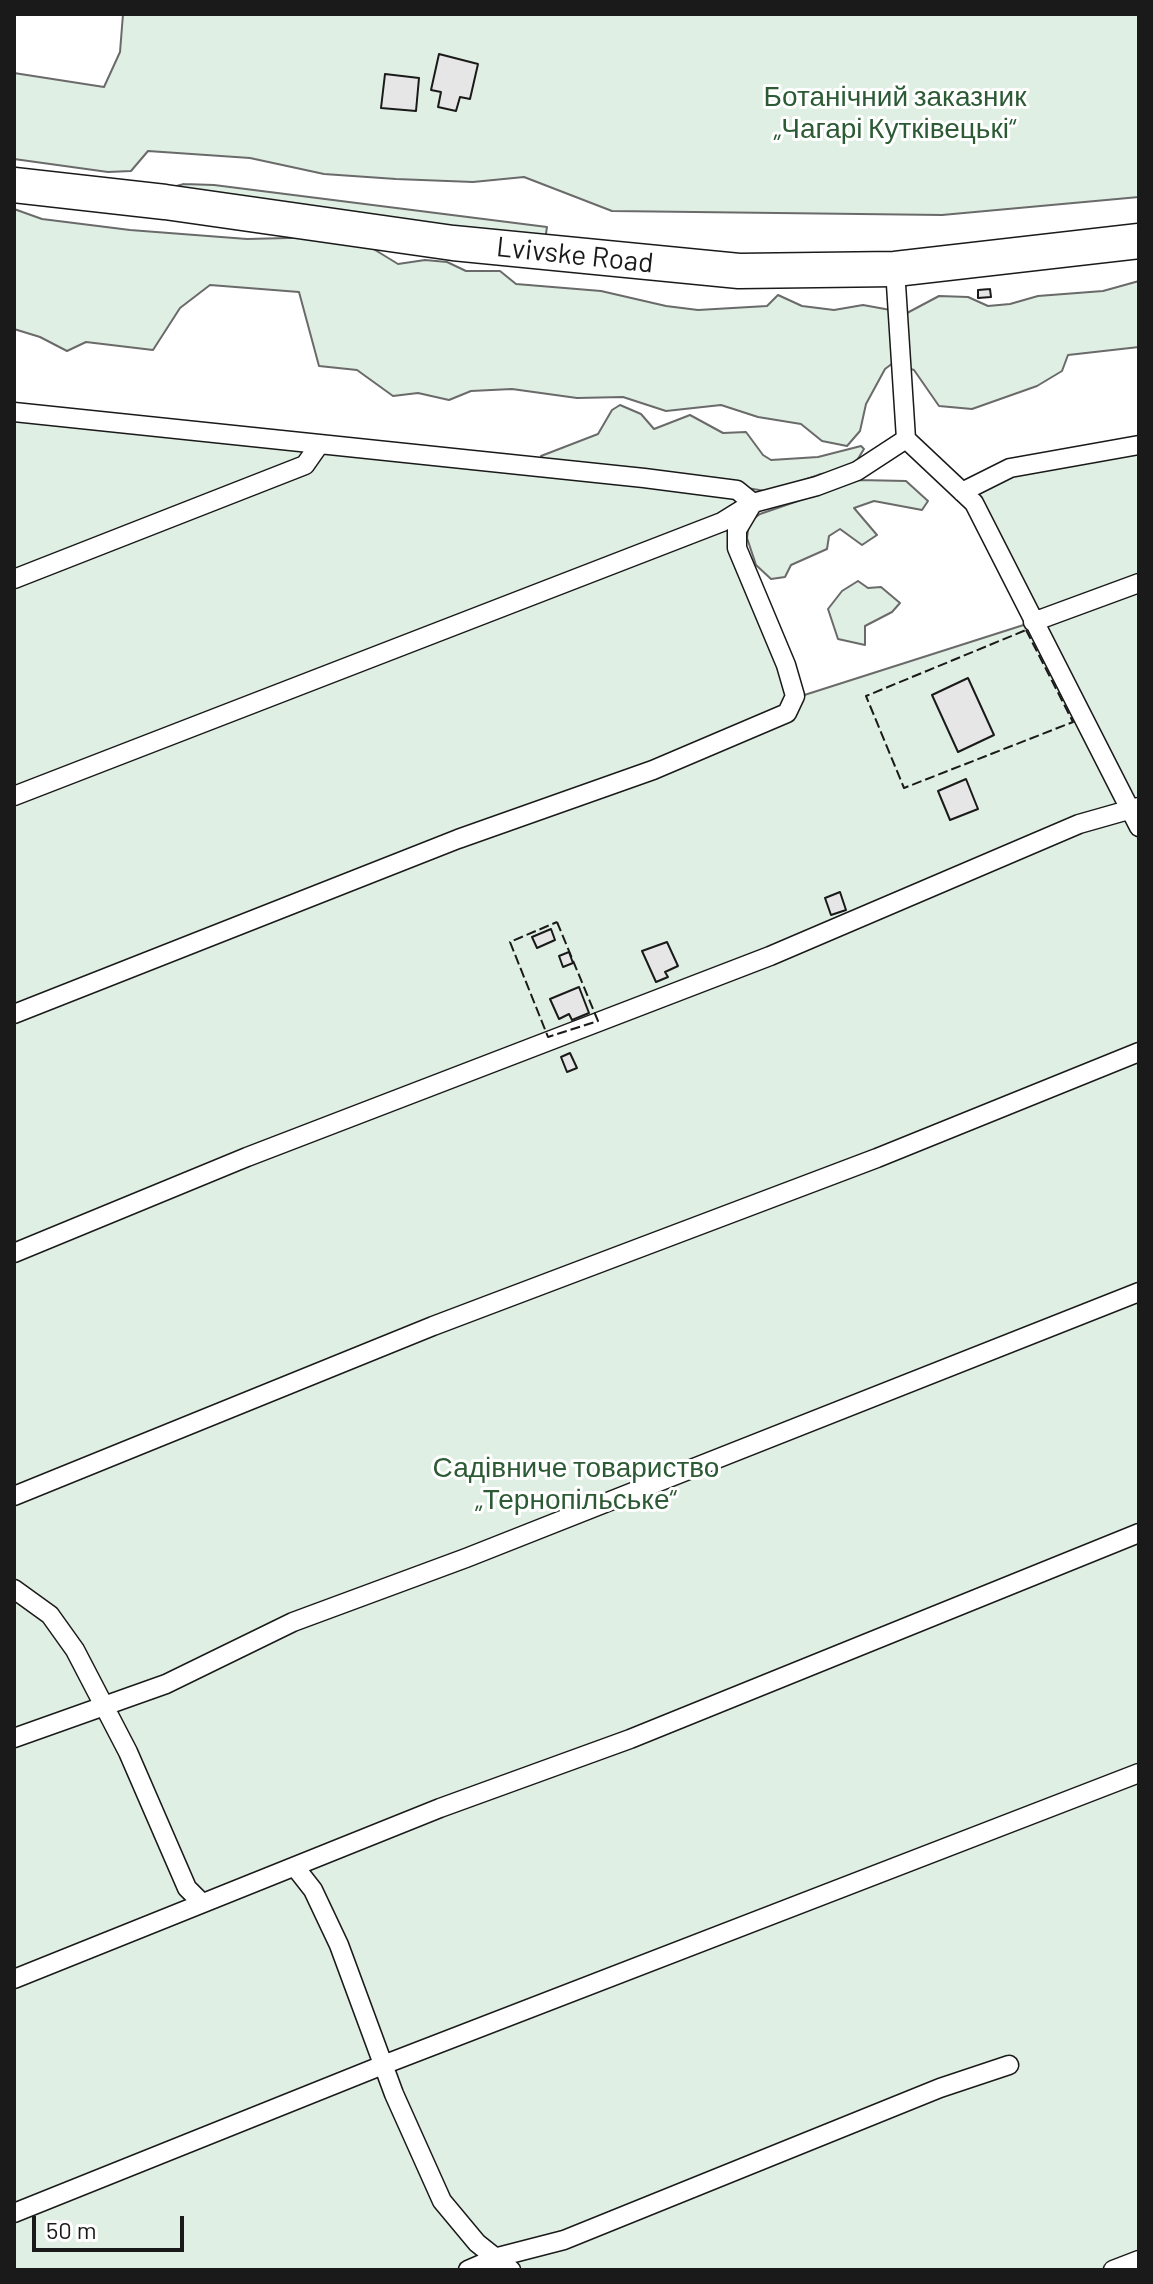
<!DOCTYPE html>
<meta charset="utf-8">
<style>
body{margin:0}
#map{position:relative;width:1153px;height:2284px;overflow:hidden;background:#fff;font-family:Barlow,sans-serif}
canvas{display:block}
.frame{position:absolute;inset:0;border:16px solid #1a1a1a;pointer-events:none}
.scale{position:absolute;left:32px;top:2216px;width:152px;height:36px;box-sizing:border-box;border:4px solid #1a1a1a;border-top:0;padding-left:10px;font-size:24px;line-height:28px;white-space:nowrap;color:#1a1a1a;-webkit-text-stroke:6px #fff;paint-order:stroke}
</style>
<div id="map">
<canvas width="1153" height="2284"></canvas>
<div class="frame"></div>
<div class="scale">50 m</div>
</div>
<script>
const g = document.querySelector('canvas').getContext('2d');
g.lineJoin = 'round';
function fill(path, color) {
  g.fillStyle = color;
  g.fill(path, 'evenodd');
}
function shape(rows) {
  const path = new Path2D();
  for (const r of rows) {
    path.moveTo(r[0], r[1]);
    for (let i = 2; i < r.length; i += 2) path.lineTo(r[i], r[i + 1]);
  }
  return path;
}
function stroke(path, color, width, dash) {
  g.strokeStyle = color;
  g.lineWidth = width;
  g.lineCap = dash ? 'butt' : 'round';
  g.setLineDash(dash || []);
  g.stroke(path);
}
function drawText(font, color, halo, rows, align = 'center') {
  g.font = font + ' Barlow,sans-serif';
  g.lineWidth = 6;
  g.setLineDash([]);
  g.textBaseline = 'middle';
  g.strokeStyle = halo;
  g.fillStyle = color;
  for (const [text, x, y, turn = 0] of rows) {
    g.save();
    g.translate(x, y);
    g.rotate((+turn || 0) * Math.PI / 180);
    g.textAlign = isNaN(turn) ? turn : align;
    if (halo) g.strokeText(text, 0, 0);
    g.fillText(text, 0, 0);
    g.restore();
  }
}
const green = shape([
 [123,14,1139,14,1139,197,942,215,612,211,524,177,473,182,396,179,324,174,250,158,148,151,131,171,108,172,14,159,14,73,104,87,120,52,123,14],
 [184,184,214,185,547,227,545,240,169,188,184,184],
 [14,209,42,219,130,230,247,239,330,237,367,245,398,264,425,260,447,262,466,271,500,271,516,284,601,291,666,306,698,310,767,306,778,295,802,306,834,310,863,305,907,313,939,296,968,297,988,306,1010,304,1038,296,1103,291,1139,281,1139,347,1068,355,1062,371,1037,386,972,409,939,406,914,370,893,363,885,369,866,404,860,431,847,446,822,441,801,424,758,417,721,405,666,411,623,397,577,398,512,389,471,391,449,400,418,393,393,396,357,370,319,366,299,292,210,285,180,308,153,350,86,342,67,351,40,337,14,329,14,209],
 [620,405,641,414,654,429,690,415,723,433,746,432,763,455,771,460,818,457,861,446,864,449,851,470,821,474,771,492,663,474,547,463,541,456,598,434,612,410,620,405],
 [14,412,644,478,753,503,737,530,795,698,1033,622,962,492,989,476,1139,446,1139,2270,14,2270,14,412],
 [859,480,906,481,928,501,922,510,874,501,854,508,877,535,862,545,840,529,829,536,827,549,791,565,785,577,771,579,756,565,747,538,749,522,760,514,859,480],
 [858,581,868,588,881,587,900,603,892,612,865,626,865,645,838,639,828,609,842,591,858,581]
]);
const building = shape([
 [439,54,478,64,470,99,460,97,456,111,438,107,441,92,431,90,439,54],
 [385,74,419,78,416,111,381,108,385,74],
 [990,289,991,297,978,298,978,290,990,289],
 [968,678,994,735,958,752,932,695,968,678],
 [966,779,978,809,950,820,938,791,966,779],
 [840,892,846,910,831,915,825,898,840,892],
 [551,929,555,940,537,948,532,937,551,929],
 [667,942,678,966,665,972,668,977,656,982,642,951,667,942],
 [569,952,573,963,563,967,559,956,569,952],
 [579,987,589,1013,572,1020,569,1014,559,1019,550,999,579,987],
 [570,1053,577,1068,567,1072,561,1057,570,1053]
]);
const street = shape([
 [895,269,906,439,974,503,1139,827],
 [14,412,644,478,737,490,753,503,817,486,857,471,906,439],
 [962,492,1010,468,1139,445],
 [14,579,305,465,319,445],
 [1033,622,1139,583],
 [14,796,722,522,751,504],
 [14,1014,458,839,653,770,787,713,795,696,786,665,737,548,737,530,753,503],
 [14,1253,247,1157,770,956,1079,824,1139,807],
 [14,1496,433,1326,877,1158,1139,1052],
 [14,1589,50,1615,75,1650,128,1752,187,1888,202,1903],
 [14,1738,166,1684,293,1622,466,1558,1139,1292],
 [295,1867,313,1890,339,1945,394,2094,442,2201,477,2243,511,2270],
 [14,1979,440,1808,630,1739,1139,1533],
 [14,2213,383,2065,1139,1773],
 [468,2270,498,2257,564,2240,940,2088,1009,2065],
 [1113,2270,1139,2260]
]);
const highway = shape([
 [14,185,165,202,453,243,739,271,895,269,1139,241]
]);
const fence = shape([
 [1026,630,1073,722,904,788,866,696,1026,630],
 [557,922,598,1021,548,1037,510,942,557,922]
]);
const parkNames = [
 ["Ботанічний заказник",895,97],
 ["„Чагарі Кутківецькі“",895,129],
 ["Садівниче товариство",576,1468],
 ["„Тернопільське“",576,1500]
];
const streetNames = [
 ["Lvivske Road",575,255,6]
];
fill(green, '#e0efe3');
stroke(green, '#6a6a6a', 2);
fill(building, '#e6e6e6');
stroke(building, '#1a1a1a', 2);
stroke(street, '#1a1a1a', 21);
stroke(highway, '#1a1a1a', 37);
stroke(street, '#fff', 18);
stroke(highway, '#fff', 34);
stroke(fence, '#1a1a1a', 2, [10, 4]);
drawText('28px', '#2b5a34', '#fff', parkNames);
drawText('28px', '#1a1a1a', '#fff', streetNames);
</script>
